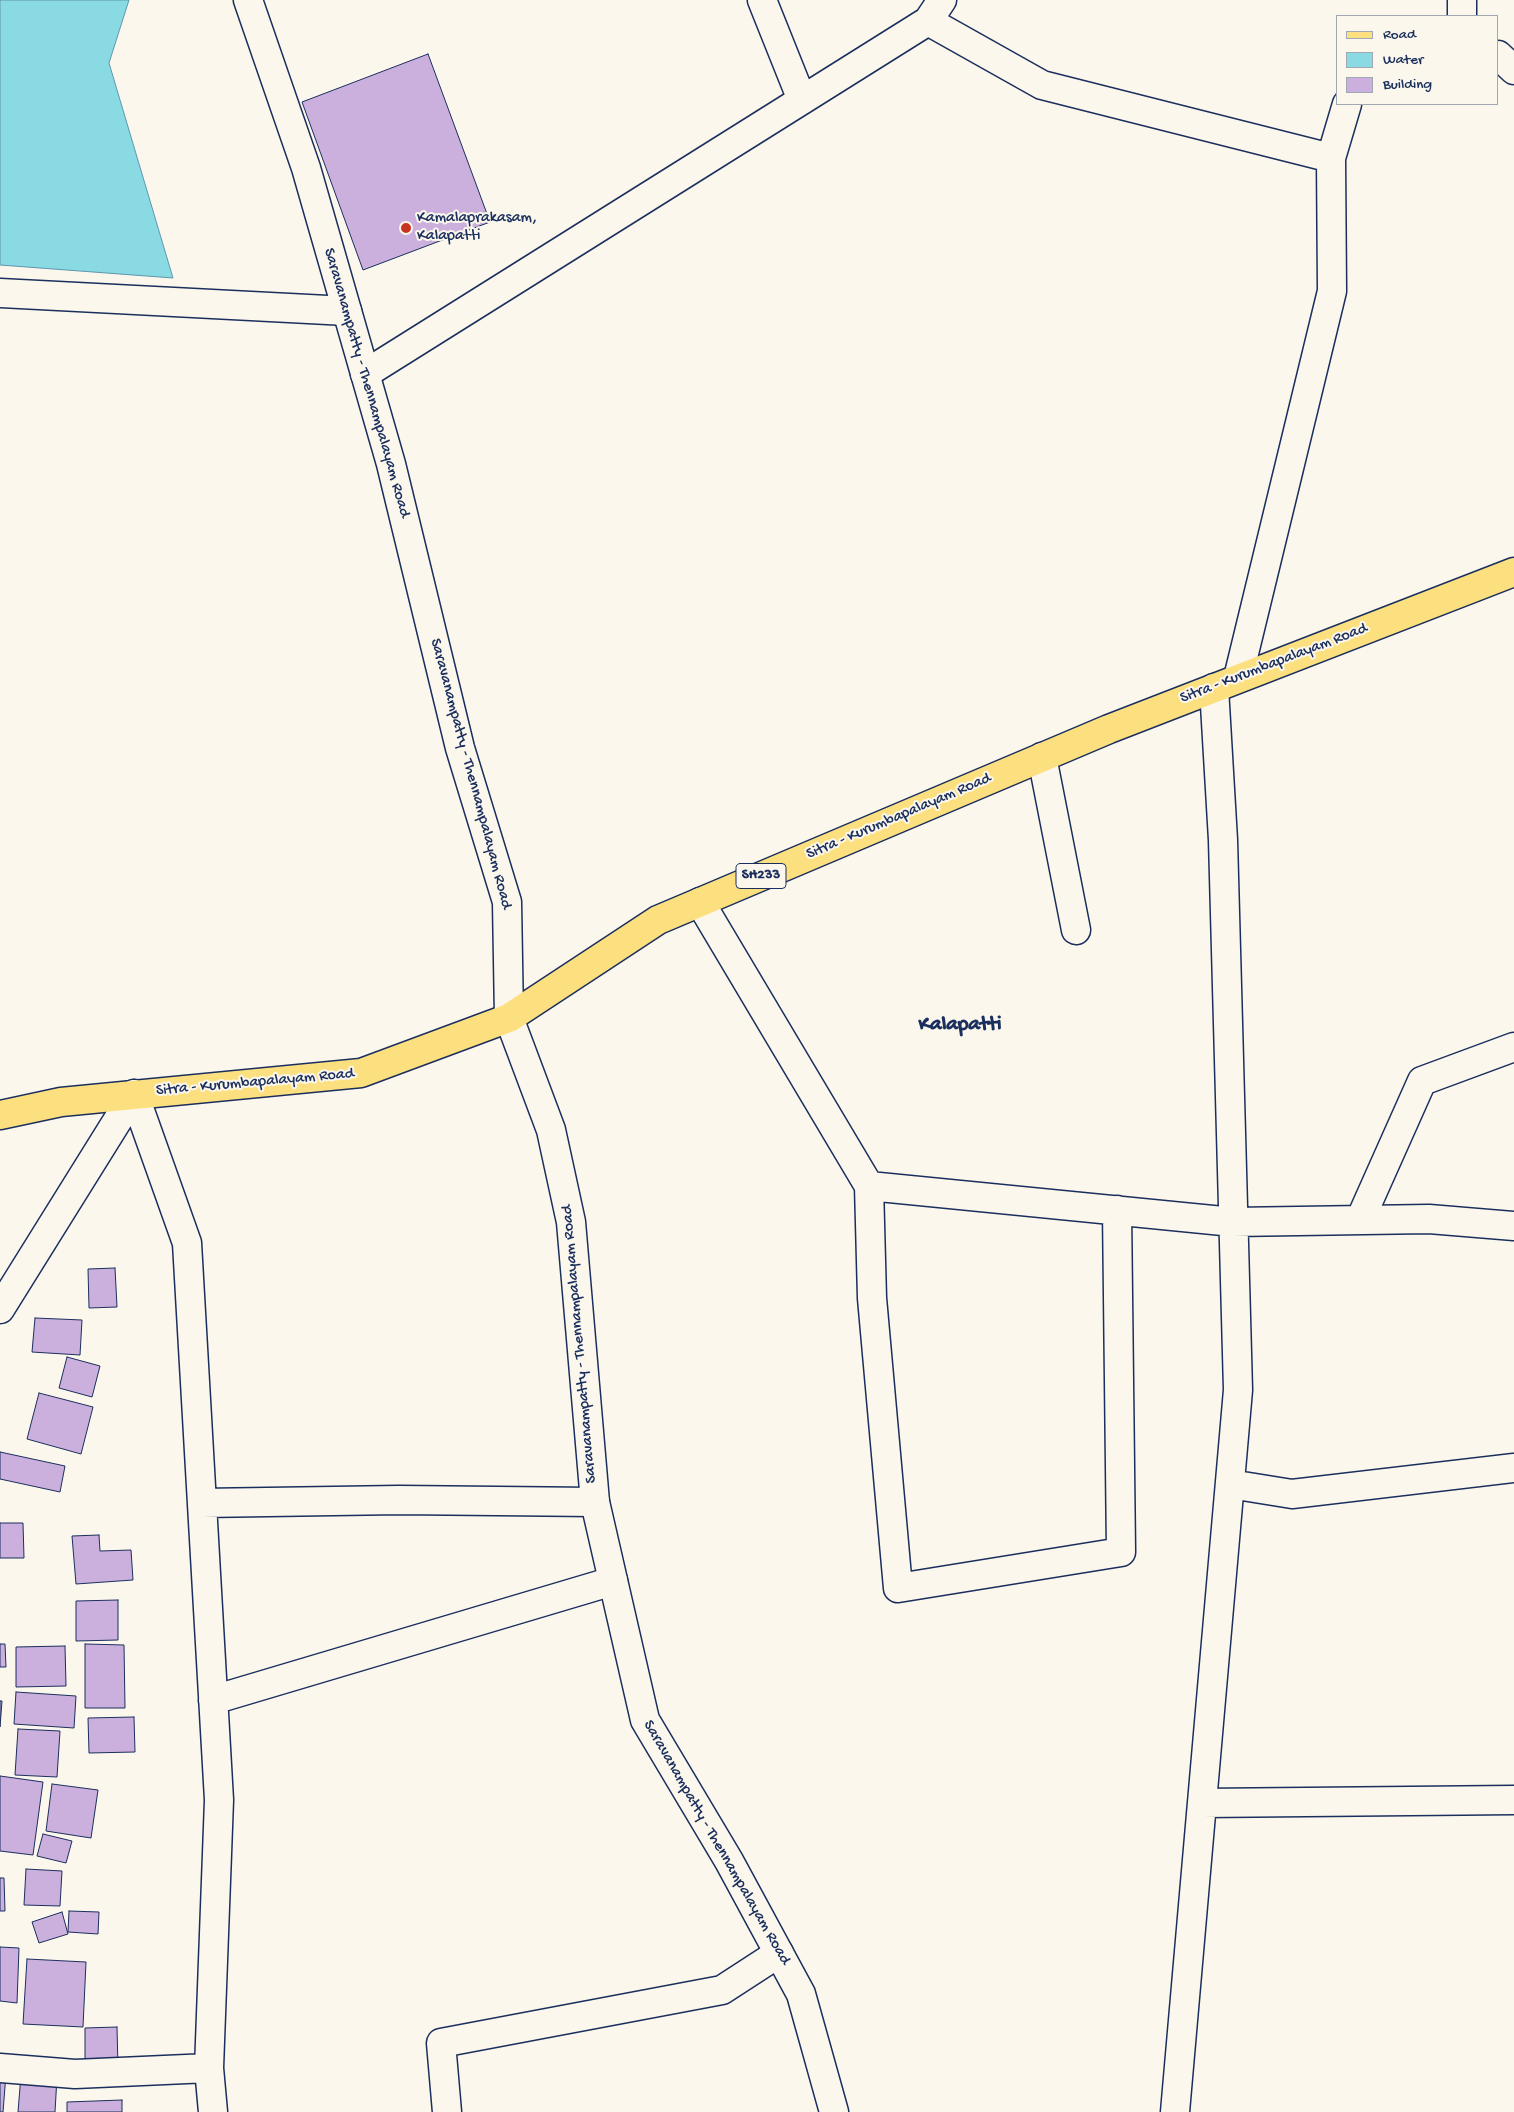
<!DOCTYPE html>
<style>
body{margin:0}
#map{position:relative;width:1514px;height:2112px;overflow:hidden;background:#fbf7ec;font-family:"Gochi Hand",sans-serif}
canvas{display:block}
.legend{position:absolute;left:1336px;top:15px;width:162px;height:90px;box-sizing:border-box;background:#fbf7ec;border:1px solid #a1a7b3;margin:0;padding:6px 9px;list-style:none;font-size:15px;color:#1b2f5e}
.legend li{display:flex;align-items:center;gap:10px;height:25px}
.legend b{width:25px;border:1px solid #a1a7b3}
</style>
<div id="map">
<canvas width="1514" height="2112"></canvas>
<ul class="legend">
<li><b style="height:6px;background:#fce080"></b>Road</li>
<li><b style="height:14px;background:#89dae3"></b>Water</li>
<li><b style="height:14px;background:#cbafdc"></b>Building</li>
</ul>
</div>
<script>
const g = document.querySelector('canvas').getContext('2d');
g.lineJoin = 'round';
function fill(path, color) {
  g.fillStyle = color;
  g.fill(path, 'evenodd');
}
function shape(rows) {
  const path = new Path2D();
  for (const r of rows) {
    path.moveTo(r[0], r[1]);
    for (let i = 2; i < r.length; i += 2) path.lineTo(r[i], r[i + 1]);
  }
  return path;
}
function stroke(path, color, width, dash) {
  g.strokeStyle = color;
  g.lineWidth = width;
  g.lineCap = dash ? 'butt' : 'round';
  g.setLineDash(dash || []);
  g.stroke(path);
}
function drawText(font, color, halo, rows, align = 'center') {
  g.font = font + ' "Gochi Hand",sans-serif';
  g.lineWidth = 4;
  g.setLineDash([]);
  g.textBaseline = 'middle';
  g.strokeStyle = halo;
  g.fillStyle = color;
  for (const [text, x, y, turn = 0] of rows) {
    g.save();
    g.translate(x, y);
    g.rotate((+turn || 0) * Math.PI / 180);
    g.textAlign = isNaN(turn) ? turn : align;
    if (halo) g.strokeText(text, 0, 0);
    g.fillText(text, 0, 0);
    g.restore();
  }
}
const water = shape([
 [0,0,129,0,109,63,173,278,0,265,0,0]
]);
const building = shape([
 [428,54,490,222,363,270,302,102,428,54],
 [115,1268,117,1307,89,1308,88,1269,115,1268],
 [35,1318,82,1320,80,1355,32,1352,35,1318],
 [67,1357,100,1366,92,1397,59,1388,67,1357],
 [39,1393,93,1407,81,1454,27,1439,39,1393],
 [0,1452,65,1466,60,1492,0,1479,0,1452],
 [0,1523,23,1523,24,1558,0,1558,0,1523],
 [99,1535,100,1551,131,1550,133,1580,76,1584,72,1536,99,1535],
 [118,1600,118,1640,76,1641,76,1601,118,1600],
 [0,1644,5,1644,6,1667,0,1667,0,1644],
 [85,1644,124,1645,125,1708,85,1708,85,1644],
 [65,1646,66,1686,16,1687,16,1647,65,1646],
 [16,1692,76,1696,74,1728,14,1724,16,1692],
 [0,1701,2,1701,0,1727,0,1701],
 [134,1717,135,1752,89,1753,88,1718,134,1717],
 [18,1729,60,1731,57,1777,15,1775,18,1729],
 [0,1776,43,1782,33,1855,0,1851,0,1776],
 [52,1784,98,1790,91,1838,46,1831,52,1784],
 [43,1834,72,1841,66,1863,37,1856,43,1834],
 [26,1869,62,1871,60,1906,24,1905,26,1869],
 [0,1878,4,1878,5,1911,0,1911,0,1878],
 [69,1911,99,1912,98,1934,68,1932,69,1911],
 [62,1912,68,1934,39,1943,32,1922,62,1912],
 [0,1947,19,1948,17,2003,0,2001,0,1947],
 [27,1959,86,1962,83,2027,23,2024,27,1959],
 [117,2027,118,2067,85,2067,85,2028,117,2027],
 [0,2073,6,2074,3,2112,0,2112,0,2073],
 [21,2075,57,2077,55,2112,18,2112,21,2075],
 [122,2100,122,2112,67,2112,67,2102,122,2100]
]);
const street = shape([
 [762,0,802,100],
 [1462,0,1462,16],
 [928,21,1042,85,1331,158],
 [1498,55,1514,70],
 [0,293,347,311],
 [365,374,928,21,942,0],
 [1238,678,1332,291,1331,158,1347,104],
 [1042,757,1076,930],
 [700,902,869,1186,1233,1222,1429,1219,1514,1226],
 [134,1094,187,1243,219,1800,209,2068,213,2112],
 [869,1186,872,1298,898,1588,1121,1552,1117,1210],
 [1360,1220,1422,1081,1514,1047],
 [0,1309,134,1094],
 [1230,1484,1292,1494,1514,1468],
 [202,1503,399,1500,595,1502],
 [213,1700,613,1581],
 [1202,1803,1514,1800],
 [0,2068,75,2074,209,2068],
 [447,2112,441,2043,722,1990,779,1953],
 [1175,2112,1238,1390,1223,840,1214,688]
]);
const secondary = shape([
 [248,0,306,168,391,464,460,748,507,902,509,1018,551,1130,571,1222,595,1502,645,1720,729,1861,801,1994,834,2112]
]);
const primary = shape([
 [0,1115,61,1102,361,1073,509,1018,658,920,1109,729,1514,572]
]);
const markers = [
 [406,228,6,"#c8321e"]
];
const shields = [
 [761,876,50]
];
const shieldNames = [
 ["SH233",761,876]
];
const poiNames = [
 ["Kamalaprakasam,",417,219],
 ["Kalapatti",417,237]
];
const streetNames = [
 ["Saravanampatty - Thennampalayam Road",366,383,74],
 ["Sitra - Kurumbapalayam Road",1274,664,-21],
 ["Saravanampatty - Thennampalayam Road",470,774,75],
 ["Sitra - Kurumbapalayam Road",899,817,-23],
 ["Sitra - Kurumbapalayam Road",255,1083,-5],
 ["Saravanampatty - Thennampalayam Road",580,1344,-95],
 ["Saravanampatty - Thennampalayam Road",716,1843,60]
];
const districtNames = [
 ["Kalapatti",960,1026]
];
fill(water, '#89dae3');
stroke(water, '#5d96ae', 1);
fill(building, '#cbafdc');
stroke(building, '#1b2f5e', 1);
stroke(street, '#1b2f5e', 31);
stroke(secondary, '#1b2f5e', 31);
stroke(primary, '#1b2f5e', 31);
stroke(street, '#fbf7ec', 28);
stroke(secondary, '#fbf7ec', 28);
stroke(primary, '#fce080', 28);
for (const [x, y, r, color] of markers) {
  const dot = new Path2D();
  dot.arc(x, y, r, 0, 2 * Math.PI);
  g.fillStyle = color;
  g.fill(dot);
  stroke(dot, '#fbf7ec', 2);
}
for (const [x, y, w] of shields) {
  const box = new Path2D();
  box.roundRect(x - w / 2, y - 12.5, w, 25, 4);
  g.fillStyle = '#fbf7ec';
  g.fill(box);
  stroke(box, '#1b2f5e', 1);
}
drawText('bold 15px', '#1b2f5e', null, shieldNames);
drawText('16px', '#1b2f5e', '#fbf7ec', poiNames, 'left');
drawText('16px', '#1b2f5e', '#fbf7ec', streetNames);
drawText('bold 21px', '#1b2f5e', '#fbf7ec', districtNames);
</script>
